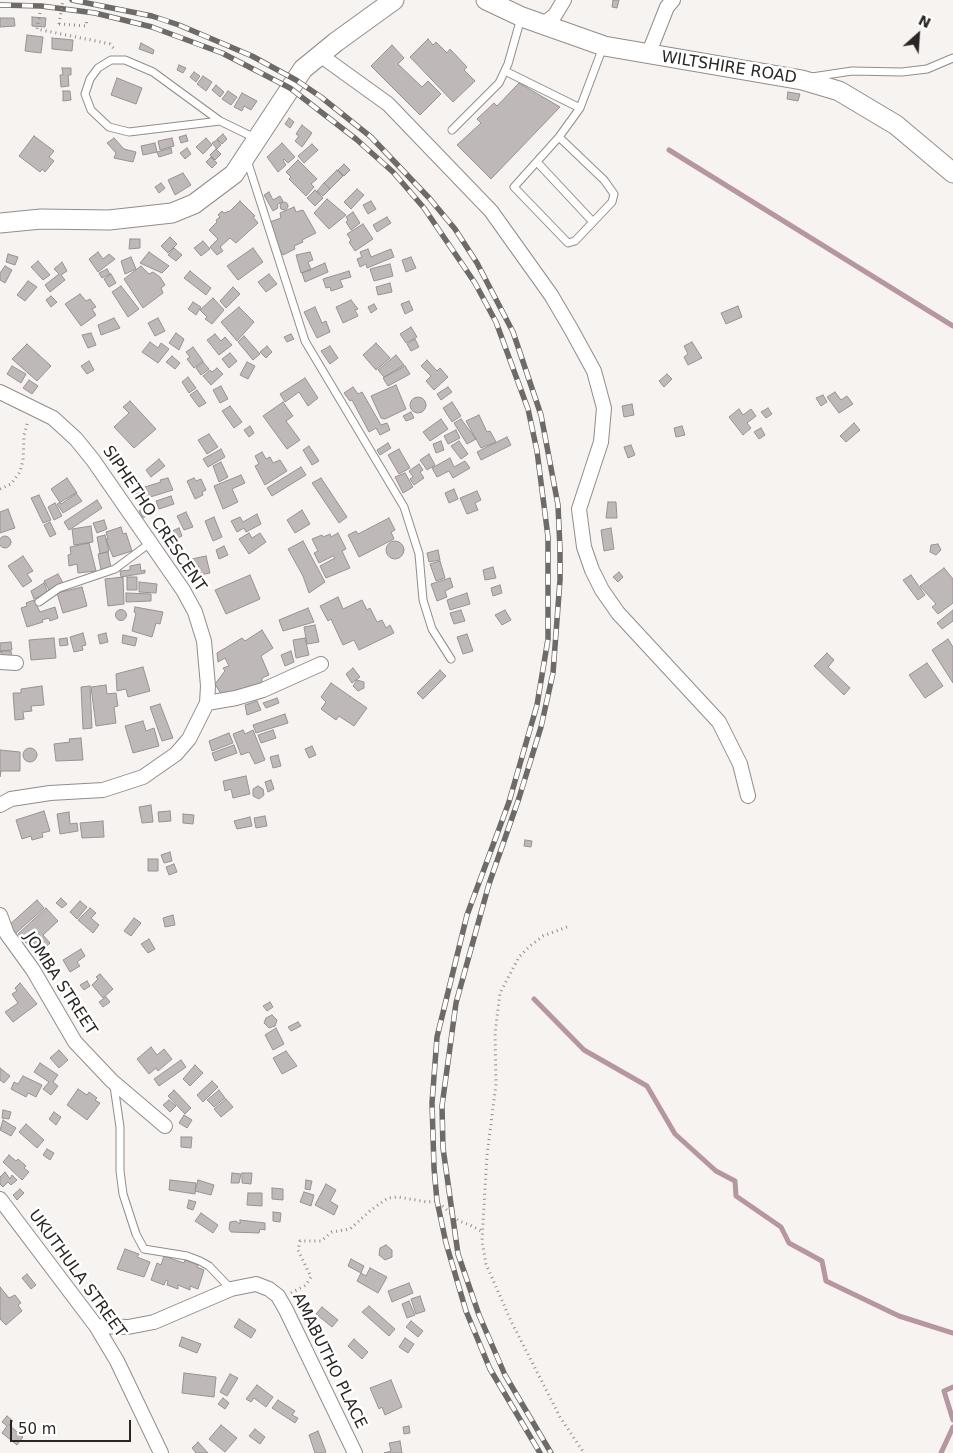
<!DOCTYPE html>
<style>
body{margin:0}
#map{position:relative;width:953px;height:1453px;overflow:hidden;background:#f7f3f0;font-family:"DejaVu Sans",sans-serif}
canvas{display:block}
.north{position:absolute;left:893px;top:10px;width:50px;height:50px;-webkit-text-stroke:4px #fff;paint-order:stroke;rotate:26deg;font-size:14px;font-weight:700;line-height:20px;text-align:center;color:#292726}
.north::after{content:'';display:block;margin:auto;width:18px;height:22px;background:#292726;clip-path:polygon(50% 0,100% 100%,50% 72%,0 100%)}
.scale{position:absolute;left:10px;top:1420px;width:121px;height:22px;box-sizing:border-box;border:2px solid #292726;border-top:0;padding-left:6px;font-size:15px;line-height:18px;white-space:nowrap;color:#292726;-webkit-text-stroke:4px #fff;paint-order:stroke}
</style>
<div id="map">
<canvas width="953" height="1453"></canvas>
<div class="north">N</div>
<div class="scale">50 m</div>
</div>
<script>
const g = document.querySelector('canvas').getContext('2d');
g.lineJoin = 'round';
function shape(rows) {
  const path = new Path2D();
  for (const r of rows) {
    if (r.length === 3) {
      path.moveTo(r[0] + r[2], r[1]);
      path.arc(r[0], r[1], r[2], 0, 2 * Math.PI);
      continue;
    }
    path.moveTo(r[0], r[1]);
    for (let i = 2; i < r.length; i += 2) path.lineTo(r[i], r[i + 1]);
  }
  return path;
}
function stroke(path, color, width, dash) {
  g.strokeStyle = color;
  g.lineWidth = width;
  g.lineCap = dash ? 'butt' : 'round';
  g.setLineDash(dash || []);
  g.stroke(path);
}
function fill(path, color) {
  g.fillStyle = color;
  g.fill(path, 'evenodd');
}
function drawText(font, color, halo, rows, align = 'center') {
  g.font = font + ' "DejaVu Sans",sans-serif';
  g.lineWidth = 5;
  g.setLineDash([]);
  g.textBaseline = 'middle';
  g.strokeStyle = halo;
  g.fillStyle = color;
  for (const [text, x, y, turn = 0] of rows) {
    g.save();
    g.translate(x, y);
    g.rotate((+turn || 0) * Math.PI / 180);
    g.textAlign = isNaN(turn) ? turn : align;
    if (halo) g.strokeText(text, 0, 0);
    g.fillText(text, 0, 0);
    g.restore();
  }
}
const stream = shape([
 [669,150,953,326],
 [534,999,584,1050,647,1086,675,1134,716,1171,735,1181,736,1196,781,1227,789,1243,822,1261,826,1281,899,1316,953,1333],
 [953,1387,944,1391,953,1420],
 [941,1453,953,1427]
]);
const building = shape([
 [613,0,619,0,617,8,612,7,613,0],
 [32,17,46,18,45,27,32,26,32,17],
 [0,18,14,18,15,26,0,27,0,18],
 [27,35,43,37,41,53,25,51,27,35],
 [52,38,73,40,72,51,52,49,52,38],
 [428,39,433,45,436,42,447,53,450,49,467,67,464,70,475,81,453,102,410,57,428,39],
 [141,43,154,50,153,54,139,49,141,43],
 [392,45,404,58,398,64,422,87,428,81,441,94,420,115,371,66,392,45],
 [179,65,186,68,183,73,177,70,179,65],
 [62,68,71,68,71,75,68,75,69,86,61,87,60,75,63,75,62,68],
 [194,72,200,76,196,82,190,77,194,72],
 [203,76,212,82,206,91,197,84,203,76],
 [117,78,142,88,136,104,111,95,117,78],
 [519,83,560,107,491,179,457,145,481,123,477,119,494,103,497,106,519,83],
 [216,85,224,92,220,97,212,90,216,85],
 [63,91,70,91,71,100,63,101,63,91],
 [228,91,237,97,231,105,222,99,228,91],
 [788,92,800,94,798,101,787,99,788,92],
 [242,93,257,101,251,110,244,106,242,111,234,107,242,93],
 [289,118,294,122,290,128,285,124,289,118],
 [302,125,312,133,302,147,295,141,299,136,296,134,302,125],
 [223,134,227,139,222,144,217,139,223,134],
 [186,135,188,141,181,143,179,137,186,135],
 [34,136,54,151,49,157,54,161,45,172,42,169,40,172,19,156,34,136],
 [114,138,124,149,136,152,133,162,114,158,116,153,107,143,114,138],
 [172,138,174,146,160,150,158,141,172,138],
 [206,138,212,145,203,154,196,147,206,138],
 [217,140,221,145,217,149,212,143,217,140],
 [155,143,157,152,143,155,141,146,155,143],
 [282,143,295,157,288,163,284,159,283,160,286,165,278,172,267,157,282,143],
 [312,144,318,150,304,163,298,156,312,144],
 [171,148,172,153,159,157,157,152,171,148],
 [187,148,191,154,185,159,180,153,187,148],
 [216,149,221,154,215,160,210,155,216,149],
 [211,157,217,163,212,168,206,162,211,157],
 [298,160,317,179,311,184,314,187,306,196,289,179,291,177,286,172,298,160],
 [344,164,350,170,344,176,338,170,344,164],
 [337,170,343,176,330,189,324,183,337,170],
 [183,173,191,185,175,195,168,180,183,173],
 [161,183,165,188,159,193,155,187,161,183],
 [324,183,330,189,323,196,317,191,324,183],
 [357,189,364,195,351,209,344,202,357,189],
 [315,190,323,198,315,206,307,198,315,190],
 [269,192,273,200,280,196,283,201,277,205,278,208,273,211,264,195,269,192],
 [327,199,346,215,329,229,314,213,327,199],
 [240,201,255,216,253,217,258,223,236,243,230,238,220,247,223,251,217,255,210,247,218,239,209,230,217,222,216,220,220,217,218,215,222,211,224,213,230,211,240,201],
 [371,201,376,209,368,214,363,205,371,201],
 [284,206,4],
 [294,207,296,212,303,210,316,233,302,240,303,242,294,246,295,249,283,255,276,243,270,222,281,218,280,213,294,207],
 [353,212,360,223,351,230,346,222,348,220,346,217,353,212],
 [387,217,391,223,377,232,373,225,387,217],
 [363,224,373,239,355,251,349,242,351,240,347,234,363,224],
 [170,237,177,244,168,253,161,246,170,237],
 [130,239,140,239,140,248,129,249,130,239],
 [203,241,210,249,201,256,194,248,203,241],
 [174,248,182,255,176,261,168,255,174,248],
 [253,248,263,262,238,280,227,266,253,248],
 [368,249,371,257,391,249,394,257,367,268,366,264,360,267,357,259,362,257,360,252,368,249],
 [98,252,103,259,109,254,115,259,98,272,89,259,98,252],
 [149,252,169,266,162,273,140,263,149,252],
 [310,252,313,260,308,262,311,270,301,273,296,255,310,252],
 [8,254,18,257,15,265,6,262,8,254],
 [131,257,136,269,125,274,121,261,131,257],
 [411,257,416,268,406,272,402,260,411,257],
 [38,261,50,275,43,280,31,267,38,261],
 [62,262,67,271,61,275,65,280,50,292,45,285,59,274,54,269,62,262],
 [325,263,328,272,305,282,302,273,325,263],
 [390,264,393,276,374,281,370,269,390,264],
 [5,266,12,270,5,283,0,280,0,273,5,266],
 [141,266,149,274,153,272,160,277,165,285,161,288,163,293,143,308,124,279,141,266],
 [107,269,110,274,102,278,99,273,107,269],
 [190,271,211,288,206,295,184,278,190,271],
 [349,271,351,277,340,280,343,287,331,291,330,287,326,288,323,279,349,271],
 [111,274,116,283,109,287,104,279,111,274],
 [269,274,277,284,266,292,258,282,269,274],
 [28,281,37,287,25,301,17,295,28,281],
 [390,283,392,292,378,295,376,287,390,283],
 [121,286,139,309,128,317,112,292,121,286],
 [233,287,240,294,226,308,220,301,233,287],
 [80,294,86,301,90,299,96,307,92,309,96,315,81,326,65,304,80,294],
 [51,296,57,302,51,307,46,300,51,296],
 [213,298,224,310,212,324,205,319,207,317,200,310,213,298],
 [351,300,358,309,355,310,358,316,343,323,336,307,351,300],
 [409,301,413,310,405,314,401,304,409,301],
 [193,302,201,307,196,315,188,309,193,302],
 [374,304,377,309,371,313,368,307,374,304],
 [738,306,742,317,726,324,721,313,738,306],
 [239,307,254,322,237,341,221,322,239,307],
 [315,307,322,323,326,321,330,332,317,338,304,312,315,307],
 [114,318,120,328,101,335,98,325,114,318],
 [158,318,165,331,155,336,148,323,158,318],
 [411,327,417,337,406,343,400,334,411,327],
 [91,333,96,345,88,348,82,335,91,333],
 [176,333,184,339,179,350,169,343,176,333],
 [215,334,221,341,225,337,232,345,219,355,207,340,215,334],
 [291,334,294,339,287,342,284,337,291,334],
 [244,336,260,354,253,360,238,342,244,336],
 [415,339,419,347,411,351,407,344,415,339],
 [150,342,158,348,161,343,169,349,158,363,142,352,150,342],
 [692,342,702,358,688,365,684,357,688,354,684,346,692,342],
 [376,343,390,358,376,370,363,355,376,343],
 [27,344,51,366,37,381,12,359,27,344],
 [267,346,272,352,266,358,260,352,267,346],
 [330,346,338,358,330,364,321,351,330,346],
 [193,347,203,361,194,368,187,359,190,357,186,352,193,347],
 [230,353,237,361,229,368,222,359,230,353],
 [396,355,404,365,384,377,378,370,396,355],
 [172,356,180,363,175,369,166,362,172,356],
 [427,360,437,371,440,368,448,377,434,390,426,381,431,376,421,366,427,360],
 [89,361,94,370,87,374,81,366,89,361],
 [203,362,209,369,201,375,196,368,203,362],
 [247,362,255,366,248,379,240,375,247,362],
 [12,366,26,374,21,383,7,374,12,366],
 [405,366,410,374,388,386,383,378,405,366],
 [217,368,223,374,211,385,203,376,210,370,212,372,217,368],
 [667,374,672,379,664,387,659,381,667,374],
 [188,377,196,388,189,393,182,382,188,377],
 [305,378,318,398,308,406,299,392,285,402,280,394,305,378],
 [29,380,38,386,32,394,23,388,29,380],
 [396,385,406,409,385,419,381,418,371,396,396,385],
 [221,386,228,399,220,403,213,390,221,386],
 [353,387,358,394,362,392,381,425,387,423,390,430,380,435,376,428,369,432,352,400,350,401,344,393,353,387],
 [448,387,452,392,441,400,437,394,448,387],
 [197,390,206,403,199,407,190,395,197,390],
 [835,392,841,400,847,396,853,404,839,413,827,397,835,392],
 [823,395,827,402,821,406,816,398,823,395],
 [418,405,8],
 [130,401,156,429,134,448,114,427,129,413,123,407,130,401],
 [283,402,293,416,286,421,300,440,287,449,263,416,283,402],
 [452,402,461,416,452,422,443,408,452,402],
 [632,404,634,415,624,417,622,406,632,404],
 [230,406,242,422,234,428,222,411,230,406],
 [768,408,772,414,766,418,761,412,768,408],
 [739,409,743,415,751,409,756,416,747,423,751,428,743,435,729,417,739,409],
 [411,412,414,418,406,421,403,416,411,412],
 [479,415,487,432,490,431,496,442,481,448,466,421,479,415],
 [441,419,448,429,430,441,423,432,441,419],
 [461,419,476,439,467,444,454,423,461,419],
 [854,423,860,430,846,442,840,436,854,423],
 [250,426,254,433,249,437,244,430,250,426],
 [682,426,685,435,676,437,674,428,682,426],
 [761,428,765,435,759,439,754,432,761,428],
 [456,430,460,438,448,444,444,436,456,430],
 [209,434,218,447,207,454,198,440,209,434],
 [507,437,511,445,481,460,477,452,507,437],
 [441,441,444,450,436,453,433,444,441,441],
 [459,441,468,454,461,459,451,446,459,441],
 [388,443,391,448,380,455,377,450,388,443],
 [631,445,635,455,628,458,624,447,631,445],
 [309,446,319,461,312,465,303,450,309,446],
 [221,449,225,457,208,467,203,459,221,449],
 [399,449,410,468,399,474,388,455,399,449],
 [262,452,266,459,270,457,273,463,280,460,287,471,265,485,255,466,259,464,255,456,262,452],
 [429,454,435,465,427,470,420,460,429,454],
 [450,458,454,467,465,461,470,468,453,478,449,471,437,477,432,468,450,458],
 [159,459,165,466,151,477,146,470,159,459],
 [221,462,228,477,219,482,213,466,221,462],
 [419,464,423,470,420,472,424,478,414,485,410,479,413,477,409,471,419,464],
 [301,467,306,475,272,496,267,488,301,467],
 [405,473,413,487,403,493,395,477,405,473],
 [241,475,245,483,232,489,238,502,223,509,214,486,241,475],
 [67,478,77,493,61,504,51,489,67,478],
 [168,478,173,490,147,498,148,500,140,503,135,490,161,482,160,480,168,478],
 [194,478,196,481,201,479,206,490,202,492,203,495,195,499,187,481,194,478],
 [321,478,347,517,339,523,312,483,321,478],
 [454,489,458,499,449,503,445,493,454,489],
 [477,491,481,500,475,503,478,510,467,514,460,498,477,491],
 [76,493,82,501,63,513,57,504,76,493],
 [39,495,51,520,43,523,31,498,39,495],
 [171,496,174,504,159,509,156,501,171,496],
 [97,500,102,508,69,530,64,522,97,500],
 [608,502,616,502,617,518,606,518,608,502],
 [55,503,62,516,54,520,48,507,55,503],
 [145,507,149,514,143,518,139,511,145,507],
 [8,509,15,528,0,533,0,512,8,509],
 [302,510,310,524,295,533,287,520,302,510],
 [186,512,193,527,184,530,177,516,186,512],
 [257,514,261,524,246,532,244,528,237,532,231,521,240,517,243,522,257,514],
 [214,517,222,537,213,541,205,521,214,517],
 [389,518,395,530,391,532,394,539,359,557,348,535,356,531,358,534,389,518],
 [104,520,107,529,97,533,93,523,104,520],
 [50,522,56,534,50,537,44,525,50,522],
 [91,526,93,542,74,545,72,529,91,526],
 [121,527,123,534,126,533,132,551,113,557,106,539,108,539,106,532,121,527],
 [179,528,182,536,173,540,170,532,179,528],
 [611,528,614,549,604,551,601,530,611,528],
 [249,533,252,538,260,533,266,542,249,554,239,539,249,533],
 [338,533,346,549,342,551,350,568,326,578,320,566,335,558,333,556,319,563,314,553,318,551,312,539,322,535,323,537,330,534,331,537,338,533],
 [105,535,109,551,100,554,97,537,105,535],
 [5,542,6],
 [395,550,9],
 [303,541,325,582,309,593,303,576,288,549,303,541],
 [89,543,96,571,78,573,77,564,69,566,68,555,71,554,70,547,89,543],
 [938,544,941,550,936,555,930,552,931,545,938,544],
 [224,546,228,555,219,559,216,550,224,546],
 [438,550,440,560,429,562,427,553,438,550],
 [108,552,111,568,101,570,98,554,108,552],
 [23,556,33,571,27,574,32,581,23,587,8,566,23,556],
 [206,556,210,573,200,575,198,566,189,568,187,560,206,556],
 [440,561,445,578,436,581,430,564,440,561],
 [140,564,141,571,145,570,145,573,121,577,120,571,130,570,130,566,140,564],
 [493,567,496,578,485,580,483,570,493,567],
 [944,568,953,579,953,603,938,614,932,607,936,604,920,586,944,568],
 [619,572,623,577,618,582,613,577,619,572],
 [58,574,63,583,49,590,44,581,58,574],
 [250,575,260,599,226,614,215,590,250,575],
 [911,575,925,595,918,600,903,580,911,575],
 [123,577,124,604,108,606,105,579,123,577],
 [127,577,137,577,137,590,127,590,127,577],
 [450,578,453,587,445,591,447,597,437,601,431,584,450,578],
 [139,582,157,584,156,593,139,592,139,582],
 [44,583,48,593,34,599,31,591,44,583],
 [500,585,502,593,493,596,491,588,500,585],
 [82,587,87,606,63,613,57,593,82,587],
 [126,593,151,594,151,601,126,602,126,593],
 [467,593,470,604,450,610,447,600,467,593],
 [338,597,343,609,362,600,367,610,370,608,377,622,382,620,386,628,390,625,394,633,359,650,354,640,343,645,331,619,328,621,320,606,338,597],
 [34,600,40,612,55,607,58,618,50,621,49,618,42,620,43,622,27,627,21,608,27,606,26,603,34,600],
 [135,607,163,612,160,624,156,623,152,637,132,631,136,613,134,612,135,607],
 [308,608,314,622,283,631,279,620,308,608],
 [121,615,5.5],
 [461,610,465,621,454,624,450,613,461,610],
 [505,610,511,620,502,625,495,615,505,610],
 [953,610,953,621,942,629,937,623,953,610],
 [315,625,319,642,307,644,304,627,315,625],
 [262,630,273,648,261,656,269,675,262,678,262,684,232,697,221,694,215,684,225,671,223,668,229,666,225,658,218,662,217,653,242,638,245,641,262,630],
 [83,633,86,645,82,646,83,650,74,652,70,637,83,633],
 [106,633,108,642,100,644,98,635,106,633],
 [467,634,473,651,463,654,457,637,467,634],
 [123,635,137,638,135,646,122,643,123,635],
 [54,638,56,658,31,660,29,640,54,638],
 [67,638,68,645,60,646,59,639,67,638],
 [305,638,309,655,296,658,293,640,305,638],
 [948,639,953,647,953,683,932,650,948,639],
 [11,642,12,650,0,651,0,653,0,643,11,642],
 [1,651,11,651,12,658,2,658,1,651],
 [291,651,294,662,285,666,281,655,291,651],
 [827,653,834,660,828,667,850,688,844,695,814,666,827,653],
 [927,663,943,686,925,698,909,675,927,663],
 [143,667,150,691,128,697,126,689,117,691,116,674,143,667],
 [353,668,360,677,352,683,346,674,353,668],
 [440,670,446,676,423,699,417,693,440,670],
 [357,680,364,682,364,688,358,691,353,686,357,680],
 [331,683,367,708,354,726,339,716,336,720,321,709,326,702,321,697,331,683],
 [106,685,107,694,116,693,118,706,114,707,116,723,96,726,91,687,106,685],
 [42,686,44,705,31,706,32,711,23,712,24,719,15,720,13,693,21,693,21,689,42,686],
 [90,686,92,728,83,729,81,687,90,686],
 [277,698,279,703,266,708,263,703,277,698],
 [257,701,261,710,247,715,245,705,257,701],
 [160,704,173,738,162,741,150,707,160,704],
 [285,714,288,723,256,733,253,725,285,714],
 [143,721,146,731,154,728,159,746,133,753,125,726,143,721],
 [243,730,245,734,253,730,265,760,255,764,249,752,241,755,233,734,243,730],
 [273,730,276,738,261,743,258,735,273,730],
 [229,733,233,743,212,751,209,741,229,733],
 [81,738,83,760,56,761,54,744,70,742,69,739,81,738],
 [234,745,237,753,215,761,212,753,234,745],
 [312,746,316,755,309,758,305,749,312,746],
 [30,755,7],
 [0,750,20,752,20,771,1,771,0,777,0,750],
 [278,755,281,766,273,768,270,757,278,755],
 [246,776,250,794,233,798,231,789,225,791,223,781,246,776],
 [271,780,274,789,268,792,265,782,271,780],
 [258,786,263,789,264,795,259,799,253,796,253,789,258,786],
 [151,805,153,822,142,823,139,807,151,805],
 [44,811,50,831,42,833,43,837,32,840,31,836,22,839,16,820,44,811],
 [170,811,171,821,159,822,158,812,170,811],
 [69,812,70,824,77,823,78,831,60,834,57,814,69,812],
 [183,814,194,815,193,824,183,823,183,814],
 [265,816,267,826,256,828,254,818,265,816],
 [250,817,252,826,237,829,234,821,250,817],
 [103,821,104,837,82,838,80,823,103,821],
 [525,840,532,841,531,847,524,846,525,840],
 [170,852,172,861,164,863,161,855,170,852],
 [148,859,158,859,158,871,148,871,148,859],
 [174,864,177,872,169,875,166,867,174,864],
 [61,898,67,904,62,908,56,903,61,898],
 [37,900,44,908,15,934,8,926,37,900],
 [80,901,87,907,77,919,70,912,80,901],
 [46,908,58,921,43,935,50,943,37,955,18,934,46,908],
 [90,908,96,913,91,918,99,925,93,933,78,920,90,908],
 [173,915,175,925,165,927,163,918,173,915],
 [134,918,141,923,131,936,124,931,134,918],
 [149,939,155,949,148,953,141,944,149,939],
 [81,949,85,956,77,962,80,966,70,972,63,960,81,949],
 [100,974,113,989,103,998,92,985,98,979,96,977,100,974],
 [87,981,90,986,84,990,80,985,87,981],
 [20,983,37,1004,13,1022,5,1012,18,1003,12,994,17,991,15,988,20,983],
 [106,997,110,1002,103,1007,99,1002,106,997],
 [270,1002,273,1007,267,1011,263,1006,270,1002],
 [272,1015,277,1020,275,1026,269,1028,264,1023,266,1018,272,1015],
 [298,1022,301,1026,291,1031,288,1027,298,1022],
 [276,1028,284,1044,273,1050,265,1035,276,1028],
 [151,1047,157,1055,164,1049,172,1059,158,1071,156,1068,149,1074,137,1059,151,1047],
 [59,1050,68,1060,59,1068,50,1058,59,1050],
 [286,1051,297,1066,282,1074,273,1058,286,1051],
 [181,1060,186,1067,159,1086,154,1079,181,1060],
 [40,1063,58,1075,53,1082,58,1086,51,1095,43,1089,49,1082,34,1072,40,1063],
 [195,1065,203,1073,190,1086,183,1079,195,1065],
 [0,1068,10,1076,4,1083,0,1080,0,1068],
 [23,1076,42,1085,36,1097,28,1093,26,1097,11,1089,14,1082,18,1084,23,1076],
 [212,1081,218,1087,203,1102,197,1095,212,1081],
 [78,1089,87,1095,89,1092,97,1098,95,1100,100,1103,87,1120,67,1105,78,1089],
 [174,1090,191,1108,185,1114,168,1096,174,1090],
 [219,1090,225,1098,214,1107,207,1100,219,1090],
 [226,1099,233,1107,221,1117,214,1109,226,1099],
 [169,1100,176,1106,170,1112,163,1105,169,1100],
 [3,1110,11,1112,9,1119,2,1118,3,1110],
 [54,1112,61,1117,56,1125,49,1119,54,1112],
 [184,1115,192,1120,187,1128,179,1123,184,1115],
 [3,1120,16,1128,11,1136,0,1130,3,1120],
 [26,1124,44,1140,37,1148,19,1132,26,1124],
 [181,1137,192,1137,191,1148,181,1147,181,1137],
 [47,1149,54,1153,50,1160,43,1155,47,1149],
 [9,1155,16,1161,18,1159,26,1166,24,1168,29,1172,22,1180,3,1162,9,1155],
 [5,1172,10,1179,12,1175,17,1180,11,1185,8,1182,3,1187,0,1184,0,1177,5,1172],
 [232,1173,241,1174,239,1183,231,1183,232,1173],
 [242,1173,252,1173,251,1184,242,1183,242,1173],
 [170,1180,196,1183,195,1194,169,1190,170,1180],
 [198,1180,214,1185,211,1195,195,1191,198,1180],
 [306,1180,312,1181,310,1190,305,1189,306,1180],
 [326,1184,336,1190,330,1201,338,1206,334,1215,315,1205,326,1184],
 [272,1188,283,1189,283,1200,272,1199,272,1188],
 [20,1189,24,1193,17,1200,13,1195,20,1189],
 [304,1192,314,1195,311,1206,300,1202,304,1192],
 [248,1193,262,1193,262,1206,247,1205,248,1193],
 [189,1200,196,1202,193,1210,187,1208,189,1200],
 [273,1212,281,1213,280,1222,273,1221,273,1212],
 [201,1213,218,1225,213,1233,195,1221,201,1213],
 [240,1220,265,1223,265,1230,260,1229,259,1233,231,1232,229,1229,230,1222,236,1221,240,1224,240,1220],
 [386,1245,392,1250,392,1257,385,1260,379,1255,380,1248,386,1245],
 [125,1249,139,1254,137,1257,150,1262,144,1277,117,1269,125,1249],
 [164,1256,184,1263,185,1260,198,1265,197,1267,204,1270,198,1289,190,1286,190,1290,178,1285,178,1289,167,1285,168,1281,166,1280,164,1285,151,1280,157,1263,161,1265,164,1256],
 [351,1259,364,1266,361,1273,348,1266,351,1259],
 [370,1268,387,1277,378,1293,357,1281,361,1273,366,1276,370,1268],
 [27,1274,36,1285,31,1289,22,1278,27,1274],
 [409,1283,413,1293,392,1302,388,1291,409,1283],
 [0,1287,9,1298,15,1295,21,1303,18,1305,22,1311,6,1325,0,1319,0,1287],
 [420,1296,425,1311,416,1314,411,1299,420,1296],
 [409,1301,415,1315,407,1318,402,1304,409,1301],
 [369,1306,395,1329,389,1336,362,1312,369,1306],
 [322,1307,338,1320,332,1327,316,1314,322,1307],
 [239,1319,256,1330,251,1338,234,1327,239,1319],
 [411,1321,423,1331,418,1337,406,1327,411,1321],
 [182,1337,201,1344,197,1353,179,1346,182,1337],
 [405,1338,414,1344,408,1353,399,1347,405,1338],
 [354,1339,368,1352,362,1359,348,1346,354,1339],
 [184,1373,216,1377,214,1397,182,1393,184,1373],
 [230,1374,238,1378,227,1396,220,1392,230,1374],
 [391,1380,402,1407,385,1415,382,1407,379,1409,370,1388,391,1380],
 [257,1385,273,1397,266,1407,254,1398,251,1402,246,1399,257,1385],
 [223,1398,229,1403,225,1409,218,1404,223,1398],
 [278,1400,295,1411,292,1415,298,1418,295,1423,272,1408,278,1400],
 [7,1416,13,1421,9,1425,23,1437,17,1445,2,1433,7,1426,2,1422,7,1416],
 [221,1425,237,1438,225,1452,209,1439,221,1425],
 [409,1426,410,1433,404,1434,403,1427,409,1426],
 [255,1429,265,1437,260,1444,249,1436,255,1429],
 [318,1431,326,1452,324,1453,315,1453,309,1435,318,1431],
 [400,1441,402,1453,384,1453,391,1451,389,1443,400,1441],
 [198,1442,208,1453,196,1453,192,1448,198,1442]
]);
const path = shape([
 [40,13,37,29,110,44,114,49],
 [59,24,86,26,87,19],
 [0,489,11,484,20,472,23,460,24,435,28,421],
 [567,927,543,936,530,946,519,957,500,993,495,1034,496,1084,487,1155,482,1241,486,1264,511,1321,560,1417,584,1453],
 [291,1293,306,1285,311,1277,298,1250,300,1241,321,1241,332,1232,350,1229,371,1210,388,1198,398,1197,427,1202,437,1201,459,1221,470,1225,483,1232]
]);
const lane = shape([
 [505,71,580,108],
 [812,77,852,71,902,72,927,69,953,58],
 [220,121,129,132,109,127,91,110,85,94,90,79,98,68,111,60,125,60,153,72,220,121,255,138],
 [452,130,499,83,508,64,521,18],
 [559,137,604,180,614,194,612,202,575,241,568,243,514,187,559,137,580,108,603,47],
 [247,160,305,341,404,507,419,554,423,600,432,629,451,659],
 [537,162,593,222],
 [39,602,59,588,115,569,150,543],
 [114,1086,120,1127,120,1171,123,1194,136,1234,144,1249,187,1256,200,1261,209,1266,231,1289]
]);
const street = shape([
 [542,25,555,15,564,0],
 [320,55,388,104,491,211,551,295,571,329,594,371,604,408,601,442,579,509,584,547,592,570,602,590,618,613,719,722,740,764,748,796],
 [648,55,667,7,673,0],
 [0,392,53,418,76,439,93,460,183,590,195,612,204,641,208,686,207,703,189,739,176,754,143,777,103,790,50,793,11,799,0,805],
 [0,662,16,663],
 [207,703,236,698,263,690,321,664],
 [0,915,7,934,33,970,75,1042,112,1081,165,1126],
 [0,1199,96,1326,117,1361,161,1453],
 [96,1326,128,1327,154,1322,231,1289,256,1284,269,1289,278,1296,286,1310,355,1453]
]);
const secondary = shape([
 [486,0,522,17,604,46,802,80,839,91,896,125,953,173],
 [0,223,41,219,109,220,172,213,194,204,234,174,303,69,336,42,394,0]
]);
const rail = shape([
 [72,0,152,16,179,25,252,56,296,80,321,97,371,137,430,199,455,229,477,263,513,332,541,415,558,505,560,549,560,580,553,673,541,727,519,798,489,884,456,1003,442,1106,443,1148,458,1254,479,1315,505,1375,551,1453],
 [0,5,41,6,95,13,152,27,222,53,290,88,356,139,393,172,424,208,475,283,496,322,528,409,537,451,548,537,548,639,537,705,509,802,467,915,437,1037,432,1103,434,1168,437,1201,446,1243,466,1311,490,1369,540,1453]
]);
const pathBridge = shape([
 [59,24,63,0]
]);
const streetNames = [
 ["WILTSHIRE ROAD",729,68,9],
 ["SIPHETHO CRESCENT",154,519,56],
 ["JOMBA STREET",60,984,57],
 ["UKUTHULA STREET",77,1274,54],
 ["AMABUTHO PLACE",329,1361,64]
];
stroke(stream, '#b696a0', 5);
fill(building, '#beb9b8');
stroke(building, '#989393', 1);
stroke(lane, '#918d8b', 9);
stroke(street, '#918d8b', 16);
stroke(secondary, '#918d8b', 21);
stroke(path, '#908d8b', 3, [1, 4]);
stroke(lane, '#fff', 7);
stroke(street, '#fff', 14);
stroke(secondary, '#fff', 19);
stroke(rail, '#6d6a68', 5.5);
stroke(rail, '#fff', 4, [11]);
stroke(pathBridge, '#908d8b', 3, [1, 4]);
drawText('16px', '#292726', '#fff', streetNames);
</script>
